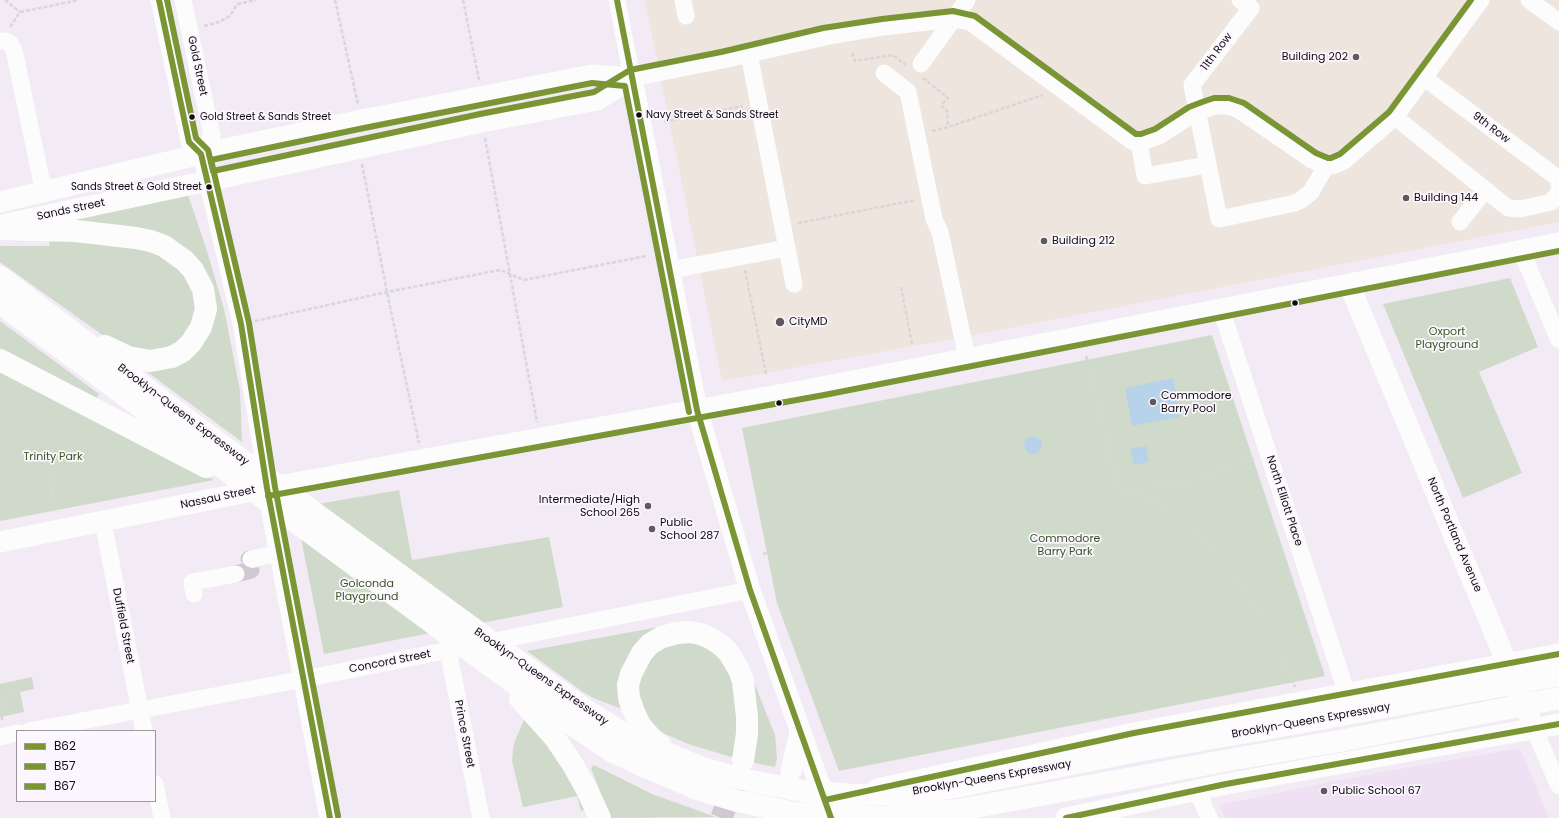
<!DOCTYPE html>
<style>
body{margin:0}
#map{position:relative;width:1559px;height:818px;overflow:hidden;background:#f2eaf4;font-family:Poppins,sans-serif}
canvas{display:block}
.legend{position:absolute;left:16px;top:730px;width:140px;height:72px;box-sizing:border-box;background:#fcf7fe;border:1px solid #9d989f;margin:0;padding:5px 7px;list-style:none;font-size:12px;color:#0f0a10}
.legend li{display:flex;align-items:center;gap:8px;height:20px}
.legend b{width:20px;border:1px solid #9d989f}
</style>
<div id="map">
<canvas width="1559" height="818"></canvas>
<ul class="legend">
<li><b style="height:5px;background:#799534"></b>B62</li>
<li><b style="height:5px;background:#799534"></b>B57</li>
<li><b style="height:5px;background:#799534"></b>B67</li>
</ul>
</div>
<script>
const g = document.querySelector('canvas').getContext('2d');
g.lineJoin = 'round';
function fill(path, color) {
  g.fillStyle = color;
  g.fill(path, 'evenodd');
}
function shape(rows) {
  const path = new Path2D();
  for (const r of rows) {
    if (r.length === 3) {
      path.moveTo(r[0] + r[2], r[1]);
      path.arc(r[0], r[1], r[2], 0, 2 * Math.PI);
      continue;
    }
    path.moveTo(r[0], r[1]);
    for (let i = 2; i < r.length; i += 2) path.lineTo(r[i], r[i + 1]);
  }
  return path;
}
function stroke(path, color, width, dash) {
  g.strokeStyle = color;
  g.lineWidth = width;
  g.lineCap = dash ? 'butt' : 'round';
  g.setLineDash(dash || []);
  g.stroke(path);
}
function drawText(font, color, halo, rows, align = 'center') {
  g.font = font + ' Poppins,sans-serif';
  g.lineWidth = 3.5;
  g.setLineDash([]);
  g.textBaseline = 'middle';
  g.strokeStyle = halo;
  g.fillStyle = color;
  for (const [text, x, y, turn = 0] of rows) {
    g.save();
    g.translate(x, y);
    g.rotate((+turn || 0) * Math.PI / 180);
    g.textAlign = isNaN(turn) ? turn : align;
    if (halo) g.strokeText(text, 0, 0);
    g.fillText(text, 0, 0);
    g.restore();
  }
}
const industrial = shape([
 [645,0,1559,0,1559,222,968,336,722,381]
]);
const built = shape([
 [1520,748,1549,818,1225,818,1219,805,1355,777]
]);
const green = shape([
 [188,195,207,251,224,309,240,390,242,442,142,368,200,348,198,261,48,220],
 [50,238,107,240,168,257,193,285,195,305,194,318,188,331,180,341,168,348,143,353,111,341,0,262,0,246,49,246],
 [1510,278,1538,347,1479,372,1522,473,1463,498,1383,304],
 [0,321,99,394,96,399,0,351],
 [1212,335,1325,676,839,771,777,603,742,428],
 [0,369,205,475,214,480,0,521],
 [399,490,412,560,549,537,563,607,324,654,295,508],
 [670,625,632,649,622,670,621,707,619,708,593,698,583,692,527,651],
 [684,641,713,649,733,676,737,727,735,758,688,744,663,733,653,726,639,707,638,677,655,651],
 [749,670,775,735,777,758,775,767,750,762],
 [32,677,34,689,20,692,24,712,0,717,0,684],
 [526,715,539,729,587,809,581,811,577,796,523,807,512,761,513,749,515,741],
 [594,765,652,794,716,817,609,818,602,797,591,768]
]);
const water = shape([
 [1173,378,1180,417,1132,426,1125,388],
 [1033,445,9],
 [1146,446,1149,462,1134,465,1130,449]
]);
const minorTunnel = shape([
 [236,574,251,570,249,559,251,559]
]);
const highwayTunnel = shape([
 [721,818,737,781]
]);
const path = shape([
 [5,0,20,12],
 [335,0,358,104],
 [463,0,479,80],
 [204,26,219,22,230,16,237,4,256,0],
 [10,27,20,12,79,0],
 [852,53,855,61,893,55,906,65],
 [923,78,948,98,941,105,947,111,948,127],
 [664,122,743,106],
 [932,131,948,127,1043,95],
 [485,138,537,422],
 [362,164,387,292,419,443],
 [798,223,916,200],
 [745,270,766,374],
 [901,287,912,344],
 [255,321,387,292,500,270,524,280,646,256],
 [1086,356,1119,492,1185,482,1254,459],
 [48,471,56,510],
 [1135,490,1172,512,1202,539,1231,571,1244,590,1269,628],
 [763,554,767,553],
 [1282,657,1295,687],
 [2,720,2,708,7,695,23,689]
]);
const minor = shape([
 [159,0,189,142,201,154,241,324,267,484],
 [183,0,212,136,201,154],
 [617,0,632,78,723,60,834,35,883,27,953,19,970,22,1133,142,1142,142,1159,136,1193,114,1208,108,1215,106,1228,106,1239,110,1312,160,1326,166,1333,166,1344,161,1395,117,1481,0],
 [683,0,686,16],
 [1240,0,1251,8,1192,85,1219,219,1295,203,1301,200,1311,192,1326,166],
 [1529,0,1559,22],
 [0,41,6,41,10,43,14,50,44,193],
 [749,54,794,284],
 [921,64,967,0],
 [884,73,908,92,934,219,940,232,967,358],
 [1423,77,1559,179,1559,190],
 [1395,117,1508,208,1520,209,1551,202,1559,193],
 [1139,142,1145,176,1207,165],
 [1460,222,1485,190],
 [1521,250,1559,340],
 [670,270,787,248],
 [1221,309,1347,694],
 [103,522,144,731],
 [251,559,280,553],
 [194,594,192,583,193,582,236,574],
 [448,650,481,818],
 [1534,729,1559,786],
 [29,731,304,679,750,590],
 [0,737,17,733],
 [155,784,162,818],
 [1197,790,1209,818]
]);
const major = shape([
 [632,78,697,410,750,590,828,808],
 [0,202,201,154,362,120,592,75,632,78],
 [2,225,482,122,597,100,632,78],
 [1349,284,1531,721],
 [268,491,330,818],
 [0,542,267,488,822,387,1559,243],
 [791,771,800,732],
 [877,789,1134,733,1559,654],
 [1066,818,1226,784,1559,724]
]);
const highway = shape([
 [0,229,76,231,136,238,151,241,164,246,185,261,193,270,203,289,206,309,201,327,191,343,183,351,172,357,150,361,128,357,105,346],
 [0,277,197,427,549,684,590,713,623,733,651,747,705,769,746,780,802,791,853,795,900,794,926,792,955,787,1137,751,1265,729,1559,675],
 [0,303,500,673,577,728,611,751,648,768,697,789,737,801,795,813,853,817,886,817,959,810,1240,758,1345,740,1559,698],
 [0,360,206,467],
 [520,699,555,738,573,765,587,790,600,818],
 [660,745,652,739,640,725,634,712,629,698,628,685,631,674,642,653,650,644,662,637,677,633,689,632,701,634,712,639,722,646,729,653,739,670,743,681,747,717,747,734,743,760]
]);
const bus1 = shape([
 [159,0,189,142,201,154,241,324,267,488,330,818],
 [617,0,697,410,750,590,831,818],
 [825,800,1134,733,1559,654],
 [1066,818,1226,784,1559,724]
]);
const bus2 = shape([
 [268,496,824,395,1559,251],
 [338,816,275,487,249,323,211,160,364,128,592,83,625,86,689,412]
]);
const bus3 = shape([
 [167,0,196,138,208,150,213,171,480,114,594,92,630,70,721,52,823,28,882,19,953,11,975,16,1136,134,1141,134,1155,129,1189,107,1205,101,1214,98,1229,98,1244,103,1316,153,1328,158,1331,158,1340,154,1389,112,1471,0]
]);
const markers = [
 [1356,57,4,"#5e5860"],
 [639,115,3.5,"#0f0a10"],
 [192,117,3.5,"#0f0a10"],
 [209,187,3.5,"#0f0a10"],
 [1406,198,4,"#5e5860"],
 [1044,241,4,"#5e5860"],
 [1295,303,3.5,"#0f0a10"],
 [780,322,5,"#5e5860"],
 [1153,402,4,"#5e5860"],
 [779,403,3.5,"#0f0a10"],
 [648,506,4,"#5e5860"],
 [652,529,4,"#5e5860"],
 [1324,791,4,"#5e5860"]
];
const busNames = [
 ["Navy Street & Sands Street",646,115],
 ["Gold Street & Sands Street",200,117],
 ["Sands Street & Gold Street",202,187,"right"]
];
const streetNames = [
 ["11th Row",1217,52,-53],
 ["Gold Street",197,66,78],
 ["9th Row",1491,128,37],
 ["Sands Street",71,210,-12],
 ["Brooklyn-Queens Expressway",183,415,37],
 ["Nassau Street",218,498,-12],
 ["North Elliott Place",1284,501,72],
 ["North Portland Avenue",1454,535,67],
 ["Duffield Street",123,626,79],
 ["Concord Street",390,662,-11],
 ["Brooklyn-Queens Expressway",541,677,35],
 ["Brooklyn-Queens Expressway",1311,721,-10],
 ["Prince Street",464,734,79],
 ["Brooklyn-Queens Expressway",992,778,-10]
];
const poiNames = [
 ["Building 202",1348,57,"right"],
 ["Building 144",1414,198],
 ["Building 212",1052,241],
 ["CityMD",789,322],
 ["Commodore",1161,396],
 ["Barry Pool",1161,409],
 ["Intermediate/High",640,500,"right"],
 ["School 265",640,513,"right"],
 ["Public",660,523],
 ["School 287",660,536],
 ["Public School 67",1332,791]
];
const parkNames = [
 ["Oxport",1447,332],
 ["Playground",1447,345],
 ["Trinity Park",53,457],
 ["Commodore",1065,539],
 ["Barry Park",1065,552],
 ["Golconda",367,584],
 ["Playground",367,597]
];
fill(industrial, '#eee5de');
fill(built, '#efe1f3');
fill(green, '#d0dacb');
fill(water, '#b7d3ea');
stroke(minorTunnel, '#d0c8d2', 17, [17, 8]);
stroke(highwayTunnel, '#d0c8d2', 22, [22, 11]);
stroke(path, '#d8d6d8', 2.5, [4, 2]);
stroke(minor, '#fdfcfd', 17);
stroke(major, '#fdfcfd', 21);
stroke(highway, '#fdfcfd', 22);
stroke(bus1, '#799534', 6);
stroke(bus2, '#799534', 6);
stroke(bus3, '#799534', 6);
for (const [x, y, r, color] of markers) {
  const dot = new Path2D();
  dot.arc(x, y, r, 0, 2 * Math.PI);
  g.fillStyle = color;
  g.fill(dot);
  stroke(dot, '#fcf7fe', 1.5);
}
drawText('10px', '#0f0a10', '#fcf7fe', busNames, 'left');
drawText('11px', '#0f0a10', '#fcf7fe', streetNames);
drawText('11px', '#0f0a10', '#fcf7fe', poiNames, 'left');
drawText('11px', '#34551f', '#fcf7fe', parkNames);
</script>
